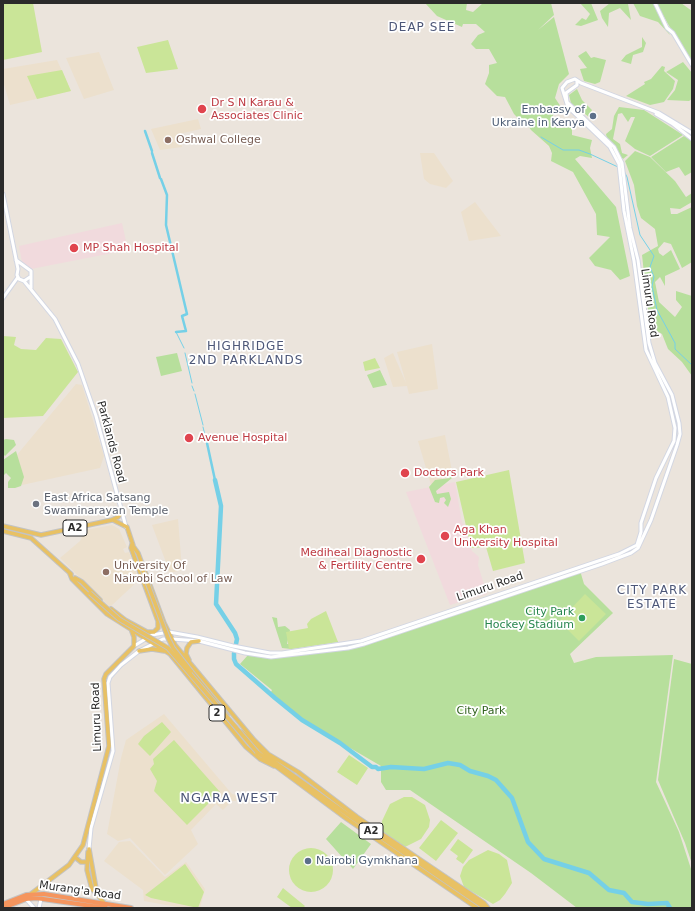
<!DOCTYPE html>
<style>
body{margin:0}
#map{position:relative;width:695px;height:911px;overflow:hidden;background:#ebe4dc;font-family:"DejaVu Sans",sans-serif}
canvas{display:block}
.frame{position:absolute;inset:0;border:4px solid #2a2a2a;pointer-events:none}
</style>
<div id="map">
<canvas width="695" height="911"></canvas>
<div class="frame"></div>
</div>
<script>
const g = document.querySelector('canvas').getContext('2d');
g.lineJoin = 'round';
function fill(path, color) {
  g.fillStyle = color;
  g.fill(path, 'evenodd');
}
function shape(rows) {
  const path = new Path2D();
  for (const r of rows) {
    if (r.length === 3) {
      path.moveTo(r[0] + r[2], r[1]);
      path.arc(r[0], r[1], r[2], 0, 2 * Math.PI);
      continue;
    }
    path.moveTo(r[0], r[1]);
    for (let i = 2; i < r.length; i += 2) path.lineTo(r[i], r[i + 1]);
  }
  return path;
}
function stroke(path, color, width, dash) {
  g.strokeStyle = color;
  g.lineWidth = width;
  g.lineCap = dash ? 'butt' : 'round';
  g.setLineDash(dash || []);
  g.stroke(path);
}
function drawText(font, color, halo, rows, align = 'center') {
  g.font = font + ' "DejaVu Sans",sans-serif';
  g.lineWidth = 3.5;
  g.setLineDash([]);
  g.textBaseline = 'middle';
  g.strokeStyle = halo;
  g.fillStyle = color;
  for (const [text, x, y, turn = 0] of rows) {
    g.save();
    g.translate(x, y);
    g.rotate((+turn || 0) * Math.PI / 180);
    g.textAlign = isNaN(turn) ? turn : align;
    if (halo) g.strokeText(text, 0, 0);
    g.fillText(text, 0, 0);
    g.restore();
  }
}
const education = shape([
 [99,52,114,90,84,99,66,58],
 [57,60,71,91,10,105,3,81,3,69],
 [198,119,201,129,179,134,182,147,160,150,151,129],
 [420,153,434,153,453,181,446,188,430,184,424,179],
 [475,202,501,236,469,241,461,212],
 [432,344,438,389,409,394,407,386,393,387,384,358,393,353,406,383,397,352],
 [76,384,82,385,104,456,100,468,22,485,16,456],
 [445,435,452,471,442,476,442,483,431,485,418,441],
 [178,519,182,570,170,573,152,525],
 [112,525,119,529,127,547,123,549,125,553,129,552,139,580,110,607,60,558,80,541,82,537,80,531],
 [164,714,232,794,237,795,236,801,232,801,223,810,216,804,191,830,198,844,165,875,130,838,118,841,107,834,121,758,126,740],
 [130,841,165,877,186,862,205,889,200,908,183,908,144,901,143,890,104,861,119,842]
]);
const medical = shape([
 [122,223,128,250,31,269,22,262,19,246],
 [455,482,462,523,465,525,472,551,479,557,478,565,487,594,450,605,406,492]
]);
const green = shape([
 [425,3,467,3,466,10,473,12,483,3,551,3,554,15,538,30,554,17,569,74,559,84,555,98,561,107,554,113,550,122,557,128,572,127,572,135,592,140,590,148,592,158,580,156,575,159,616,207,630,276,620,280,611,270,595,266,589,258,610,237,597,235,596,214,573,172,551,161,552,153,549,146,531,130,524,120,520,120,514,114,505,97,497,96,485,84,489,73,489,65,497,63,489,49,476,49,471,44,478,35,485,32,476,24,463,24,462,27,437,16],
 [580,3,591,3,598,20,581,26,575,25,582,18,586,20,590,14],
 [610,3,628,4,631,20,620,8,609,13,608,27,602,18,600,11],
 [633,3,654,3,670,35,658,22,640,16],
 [656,3,681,3,692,11,692,61,679,43],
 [642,37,646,43,643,52,633,55,631,64,621,61,626,55,642,47],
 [586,51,591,58,594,57,606,60,600,82,595,84,584,81,580,69,587,68,578,56],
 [683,62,692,73,692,99,689,101,667,100,675,90,678,80,666,72],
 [662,66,665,67,664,71,675,81,673,89,664,102,650,105,626,96,645,84,644,82,651,79],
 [577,89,582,100,592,110,589,117,571,103,569,95],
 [619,107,644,110,683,135,650,156,635,149,625,141,635,117,631,117,628,122,622,113,618,114,613,139,620,144,622,153,628,155,623,159,608,143,606,134,612,129,614,116],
 [684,136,692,141,692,172,685,176,679,167,666,172,651,157],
 [635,151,650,157,675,181,686,197,692,193,692,202,680,209,670,208,671,214,677,214,692,207,692,262,682,268,671,244,664,242,658,249,659,253,663,256,671,250,680,269,665,276,665,286,660,277,655,282,659,302,675,317,682,307,676,300,676,291,692,296,692,376,682,362,668,349,662,334,650,327,642,255,658,246,655,229,641,218,637,206,634,185,625,161],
 [177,353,182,371,161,376,156,357],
 [380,370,387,385,373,388,367,375],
 [6,439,14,440,16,445,5,456,3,454,3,440],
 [16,451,24,477,21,486,15,488,8,488,8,482,11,478,6,473,3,476,3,460],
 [448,474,450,474,452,478,436,491,437,494,449,492,451,499,448,507,444,503,446,500,444,497,440,498,439,503,435,502,429,487,435,480,450,478],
 [579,567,584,584,613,613,570,654,574,663,596,657,673,655,656,782,679,832,692,872,692,908,577,908,531,873,410,790,386,790,381,782,381,766,302,720,271,692,272,690,240,664,248,655,268,657,298,654,354,642],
 [272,617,277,618,278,627,285,626,290,630,287,644,334,638,338,642,291,649,282,648],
 [674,659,692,664,692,864,685,843,658,780],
 [341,822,371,844,353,869,326,839]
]);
const pitch = shape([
 [3,3,33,3,42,52,3,60],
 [168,40,178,69,146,73,137,47],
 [62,70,71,91,37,99,27,76],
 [3,336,16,337,14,345,21,349,36,350,46,338,61,339,78,372,43,416,3,418],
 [375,358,380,368,365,371,363,362],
 [509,470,525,563,493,571,486,547,471,548,456,482],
 [585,594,606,614,579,641,559,621],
 [326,611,338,642,289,649,286,632,308,628,307,624,311,619],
 [162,722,171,732,150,756,138,744,144,736],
 [174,740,220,792,187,825,154,791,157,781,150,769,154,764,153,759],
 [349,755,368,768,357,785,337,772],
 [404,797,412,797,425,805,430,820,429,827,421,839,405,847,381,831,382,821,390,804],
 [441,820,458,833,436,861,419,848],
 [458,839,473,850,463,864,456,859,458,856,450,850],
 [311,870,22],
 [488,850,499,854,507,860,512,883,505,894,500,900,493,904,464,887,460,876,463,867,469,860],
 [185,864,204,892,198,908,151,898,145,895],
 [283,888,305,906,303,908,292,908,277,897]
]);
const stream = shape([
 [541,137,563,150,579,150,590,154,618,167],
 [624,171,627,177,640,235,654,256,650,267,654,277,652,286,657,310,675,343,675,349,692,365],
 [176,332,184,348],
 [185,353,192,383],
 [192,386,194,391],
 [195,394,203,425],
 [203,427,206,439]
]);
const canal = shape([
 [145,131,152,151],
 [152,153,160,178],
 [161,179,167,195,166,225,187,314,182,316,186,331,176,332],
 [207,443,215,480]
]);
const river = shape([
 [215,480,221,506,216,604,235,633,237,639,236,644],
 [234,653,234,659,236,664,275,698,302,720,340,743,372,767,376,767,378,769,391,767,424,769,448,763,460,765,470,771,488,776,496,780,512,798,528,842,544,859,589,873,609,890,624,893,632,902,648,904,667,903,670,908]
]);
const secondary = shape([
 [655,3,667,28,673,33,692,65],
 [656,114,673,124,692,139],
 [3,194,18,269,17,275,19,279,24,281,30,277],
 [16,260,31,271,31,288],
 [24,281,55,319,78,364,96,416,126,527],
 [3,298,18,277],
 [134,646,152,635,169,632,197,637,233,646,270,653,282,653,361,641,619,554,637,545,641,532,641,523,656,478,674,441,675,428,668,397,646,350,634,261,624,211,619,164,610,147,568,107,562,88,567,82,575,79,581,83,659,113,692,133],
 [89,849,91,828,113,751,108,683,110,677,121,665,139,651,163,639,172,639,199,641,245,653,271,657,348,648,364,644,602,564,631,553,638,548,651,520,677,445,680,434,679,423,672,395,655,363,649,343,638,260,630,228,622,163,614,147,567,102,566,93,577,85,577,81],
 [26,899,34,908],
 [39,908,41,899]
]);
const primary = shape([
 [113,520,127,527,133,545],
 [3,526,41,535,112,520,118,517,122,512],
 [3,531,31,538,71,574],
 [133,546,138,553,164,623,175,645,254,740,268,754,298,772,357,817,484,903,488,908],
 [70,574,72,579,107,614,170,654,246,747,260,759,274,766],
 [75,578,82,582,100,600],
 [111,609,125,620,147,632,154,632,158,628,158,621,131,548,132,544],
 [139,651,152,649,164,651],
 [189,660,186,654,187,648,191,642,199,641],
 [191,671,227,715],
 [242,732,273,761,351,817,485,908],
 [257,752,347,819,477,908],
 [89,849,97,894,104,903],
 [88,852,87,870,92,889,97,894],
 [76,858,81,862,86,862],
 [31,894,69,865,83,845,109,746,104,679,106,674,134,646,134,637,131,629]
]);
const highway = shape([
 [3,904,26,895,44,894,131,908],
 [3,908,26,899,36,898,106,908]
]);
const primaryBridge = shape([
 [140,563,168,638,173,648,191,671],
 [90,593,119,619,168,648,257,752]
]);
const markers = [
 [202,109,5,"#e0444e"],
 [593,116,4,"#5c6f8a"],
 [168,140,4,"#8d6e63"],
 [74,248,5,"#e0444e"],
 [189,438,5,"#e0444e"],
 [405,473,5,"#e0444e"],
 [36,504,4,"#6b7280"],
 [445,536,5,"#e0444e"],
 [421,559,5,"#e0444e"],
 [106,572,4,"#8d6e63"],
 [582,618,4,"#2e9e5b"],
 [308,861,4,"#5c6f8a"]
];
const shields = [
 [75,528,24],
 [217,713,16],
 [371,831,24]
];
const shieldNames = [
 ["A2",75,528],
 ["2",217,713],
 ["A2",371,831]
];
const healthNames = [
 ["Dr S N Karau &",211,103],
 ["Associates Clinic",211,116],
 ["MP Shah Hospital",83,248],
 ["Avenue Hospital",198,438],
 ["Doctors Park",414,473],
 ["Aga Khan",454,530],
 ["University Hospital",454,543],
 ["Mediheal Diagnostic",412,553,"right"],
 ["& Fertility Centre",412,566,"right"]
];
const serviceNames = [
 ["Embassy of",585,110],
 ["Ukraine in Kenya",585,123],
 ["Nairobi Gymkhana",316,861,"left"]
];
const educationNames = [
 ["Oshwal College",176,140],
 ["University Of",114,566],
 ["Nairobi School of Law",114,579]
];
const streetNames = [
 ["Limuru Road",649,303,82],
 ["Parklands Road",111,442,75],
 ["Limuru Road",490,587,-19],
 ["Limuru Road",97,717,-92],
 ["Murang'a Road",80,891,8]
];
const worshipNames = [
 ["East Africa Satsang",44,498],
 ["Swaminarayan Temple",44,511]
];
const leisureNames = [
 ["City Park",574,612],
 ["Hockey Stadium",574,625]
];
const parkNames = [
 ["City Park",481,711]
];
const neighbourhoodNames = [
 ["DEAP SEE",422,28],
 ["HIGHRIDGE",246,347],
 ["2ND PARKLANDS",246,361],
 ["CITY PARK",652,591],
 ["ESTATE",652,605]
];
const quarterNames = [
 ["NGARA WEST",229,799]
];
fill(education, '#ece0cd');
fill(medical, '#f1dadd');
fill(green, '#b7df9c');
fill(pitch, '#cae598');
stroke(stream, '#75d0e7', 1);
stroke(canal, '#75d0e7', 2.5);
stroke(river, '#75d0e7', 4.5);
stroke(secondary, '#d2d6e2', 5);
stroke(primary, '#c3c3c3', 5.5);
stroke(highway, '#c3c3c3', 6);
stroke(secondary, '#fff', 3);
stroke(primary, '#e8c164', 3.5);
stroke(highway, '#f5955e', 4);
stroke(primaryBridge, '#c3c3c3', 5.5, []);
stroke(primaryBridge, '#e8c164', 3.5);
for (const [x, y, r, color] of markers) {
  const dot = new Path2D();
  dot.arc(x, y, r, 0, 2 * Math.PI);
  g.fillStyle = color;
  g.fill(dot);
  stroke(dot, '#fff', 1.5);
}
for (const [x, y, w] of shields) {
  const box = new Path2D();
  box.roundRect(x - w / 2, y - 8, w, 16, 3);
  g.fillStyle = '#fff';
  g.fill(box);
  stroke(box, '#2a2a2a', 1);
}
drawText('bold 10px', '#2a2a2a', null, shieldNames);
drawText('11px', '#be3a42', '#fff', healthNames, 'left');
drawText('11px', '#4e5e75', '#fff', serviceNames, 'right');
drawText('11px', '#785e54', '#fff', educationNames, 'left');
drawText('11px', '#2a2a2a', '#fff', streetNames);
drawText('11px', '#5b616d', '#fff', worshipNames, 'left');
drawText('11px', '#27864d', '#fff', leisureNames, 'right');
drawText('11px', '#31621e', '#fff', parkNames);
g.letterSpacing = '1px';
drawText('12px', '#4d5778', '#fff', neighbourhoodNames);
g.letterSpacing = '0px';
g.letterSpacing = '1px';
drawText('13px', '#4d5778', '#fff', quarterNames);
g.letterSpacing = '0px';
</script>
